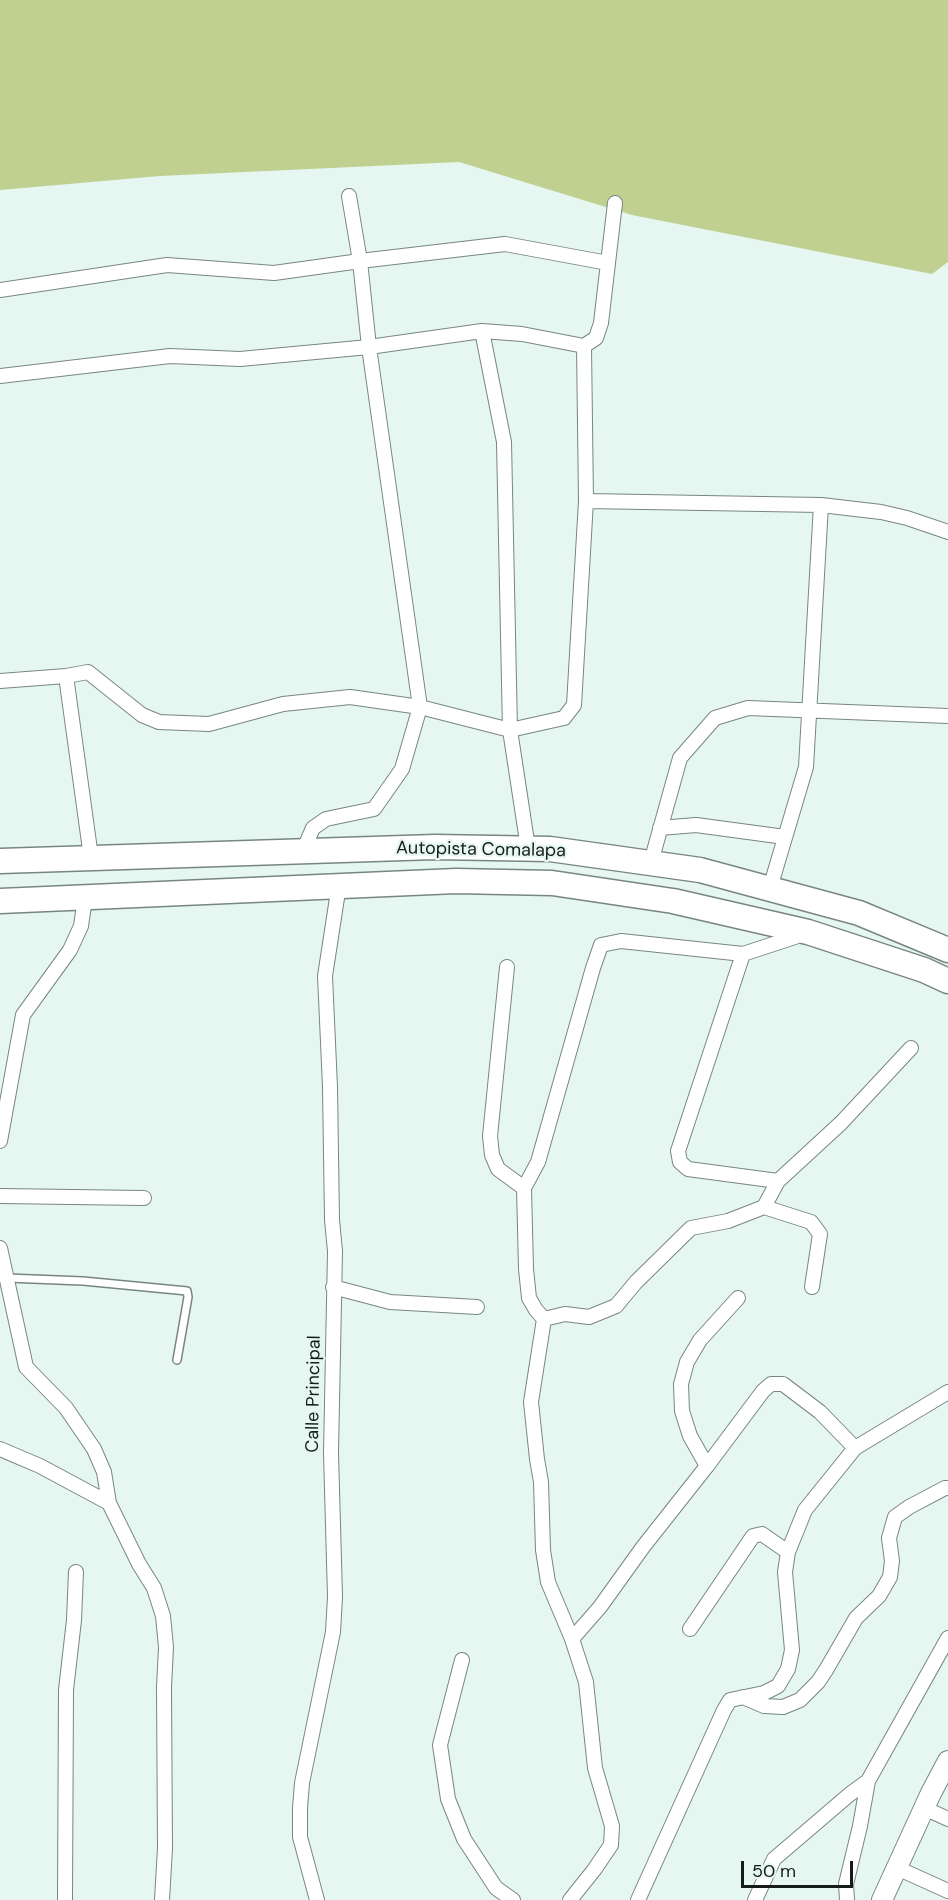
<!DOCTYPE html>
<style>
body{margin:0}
#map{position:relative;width:948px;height:1900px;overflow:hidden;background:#e6f6f1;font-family:"DM Sans",sans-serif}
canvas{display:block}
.scale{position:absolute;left:741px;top:1861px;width:112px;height:27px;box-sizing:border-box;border:3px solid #161c1a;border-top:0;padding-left:8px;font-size:18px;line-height:21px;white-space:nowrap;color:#161c1a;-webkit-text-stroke:4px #e6f6f1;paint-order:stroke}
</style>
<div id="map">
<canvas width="948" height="1900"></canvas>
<div class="scale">50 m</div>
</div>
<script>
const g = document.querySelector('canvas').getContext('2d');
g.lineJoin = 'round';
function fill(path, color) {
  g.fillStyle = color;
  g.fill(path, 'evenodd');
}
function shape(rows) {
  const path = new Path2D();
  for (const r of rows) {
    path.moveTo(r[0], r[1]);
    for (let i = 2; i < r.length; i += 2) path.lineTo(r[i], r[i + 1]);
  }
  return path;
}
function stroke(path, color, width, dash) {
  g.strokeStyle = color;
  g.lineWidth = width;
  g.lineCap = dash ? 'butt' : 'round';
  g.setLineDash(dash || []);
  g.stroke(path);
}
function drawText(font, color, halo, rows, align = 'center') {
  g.font = font + ' "DM Sans",sans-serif';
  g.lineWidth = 4.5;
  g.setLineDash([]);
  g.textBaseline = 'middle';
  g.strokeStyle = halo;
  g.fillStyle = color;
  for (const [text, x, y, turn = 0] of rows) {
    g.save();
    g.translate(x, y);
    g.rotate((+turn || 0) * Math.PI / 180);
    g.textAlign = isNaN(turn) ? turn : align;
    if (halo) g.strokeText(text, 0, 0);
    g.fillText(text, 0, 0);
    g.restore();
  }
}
const green = shape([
 [0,0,948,0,948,262,932,274,632,215,459,162,160,176,0,190]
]);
const lane = shape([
 [7,1278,83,1281,187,1291,188,1297,177,1360]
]);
const street = shape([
 [608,263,615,203],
 [0,290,167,265,274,273,360,261,505,244,608,263,601,323,596,338,584,346,586,501,821,505,881,512,907,518,948,532],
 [482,331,504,442,510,730,528,848],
 [0,376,170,356,240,359,369,347,482,331,522,334,584,346],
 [66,676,91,857],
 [0,681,66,676,88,672,142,715,159,722,209,724,283,704,350,697,420,707,510,730,564,718,574,705,586,501],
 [660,828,696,825,785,837],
 [303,851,313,828,326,819,374,809,402,769,420,707,369,347,360,261,349,196],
 [651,862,680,758,715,718,748,708,948,716],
 [770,888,806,767,821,505],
 [507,967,490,1136,492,1155,498,1169,524,1188],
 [0,1141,23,1015,70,950,81,926,85,898],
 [778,1181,688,1169,680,1162,678,1151,743,954,804,934],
 [0,1196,144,1198],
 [764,1207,811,1222,820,1234,812,1287],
 [0,1248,26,1367,66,1408,94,1449,104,1472,109,1503,139,1564,154,1588,163,1616,166,1647,164,1687,165,1848,162,1900],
 [333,1287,390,1302,477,1307],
 [544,1319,536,1310,529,1298,526,1269,524,1188,538,1162,593,968,601,945,621,941,743,954],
 [0,1449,40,1466,109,1503],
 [707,1466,690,1436,682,1411,681,1384,687,1362,700,1340,738,1298],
 [690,1629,753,1536,762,1534,788,1552],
 [572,1639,600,1607,643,1547,707,1466,763,1391,771,1384,783,1384,820,1412,855,1448],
 [462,1660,440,1745,448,1799,464,1839,496,1888,513,1900],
 [743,1697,764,1706,783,1707,800,1700,818,1682,826,1670,856,1618,879,1596,890,1577,892,1561,889,1538,895,1517,909,1507,945,1488,948,1488],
 [924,1808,948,1819],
 [897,1868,948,1891],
 [65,1900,66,1690,74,1620,76,1572],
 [317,1900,300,1837,300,1808,302,1783,333,1632,335,1597,331,1453,335,1251,332,1220,330,1087,325,976,339,885],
 [570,1900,594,1870,611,1845,612,1826,595,1768,586,1682,572,1639,548,1582,543,1550,541,1482,537,1459,531,1402,544,1319,565,1314,589,1317,616,1306,636,1282,691,1228,728,1221,764,1207,778,1181,841,1123,911,1048],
 [638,1900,724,1710,730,1700,764,1693,778,1686,788,1669,792,1650,785,1572,788,1552,805,1510,855,1448,948,1392],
 [755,1900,774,1859,850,1794,868,1781],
 [847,1900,846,1884,860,1826,868,1781,948,1638]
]);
const secondary = shape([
 [882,1900,931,1793,948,1761]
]);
const highway = shape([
 [0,861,435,847,550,849,700,870,859,913,948,950],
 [0,901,456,881,552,883,673,901,808,932,924,970,948,981]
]);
const streetNames = [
 ["Autopista Comalapa",481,850,1],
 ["Calle Principal",314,1394,-89]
];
fill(green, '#c0d091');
stroke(lane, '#788682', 10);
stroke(street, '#788682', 16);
stroke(secondary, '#788682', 22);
stroke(highway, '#788682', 27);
stroke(lane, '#fff', 7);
stroke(street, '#fff', 14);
stroke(secondary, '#fff', 20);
stroke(highway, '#fff', 24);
drawText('18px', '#161c1a', '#e6f6f1', streetNames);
</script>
